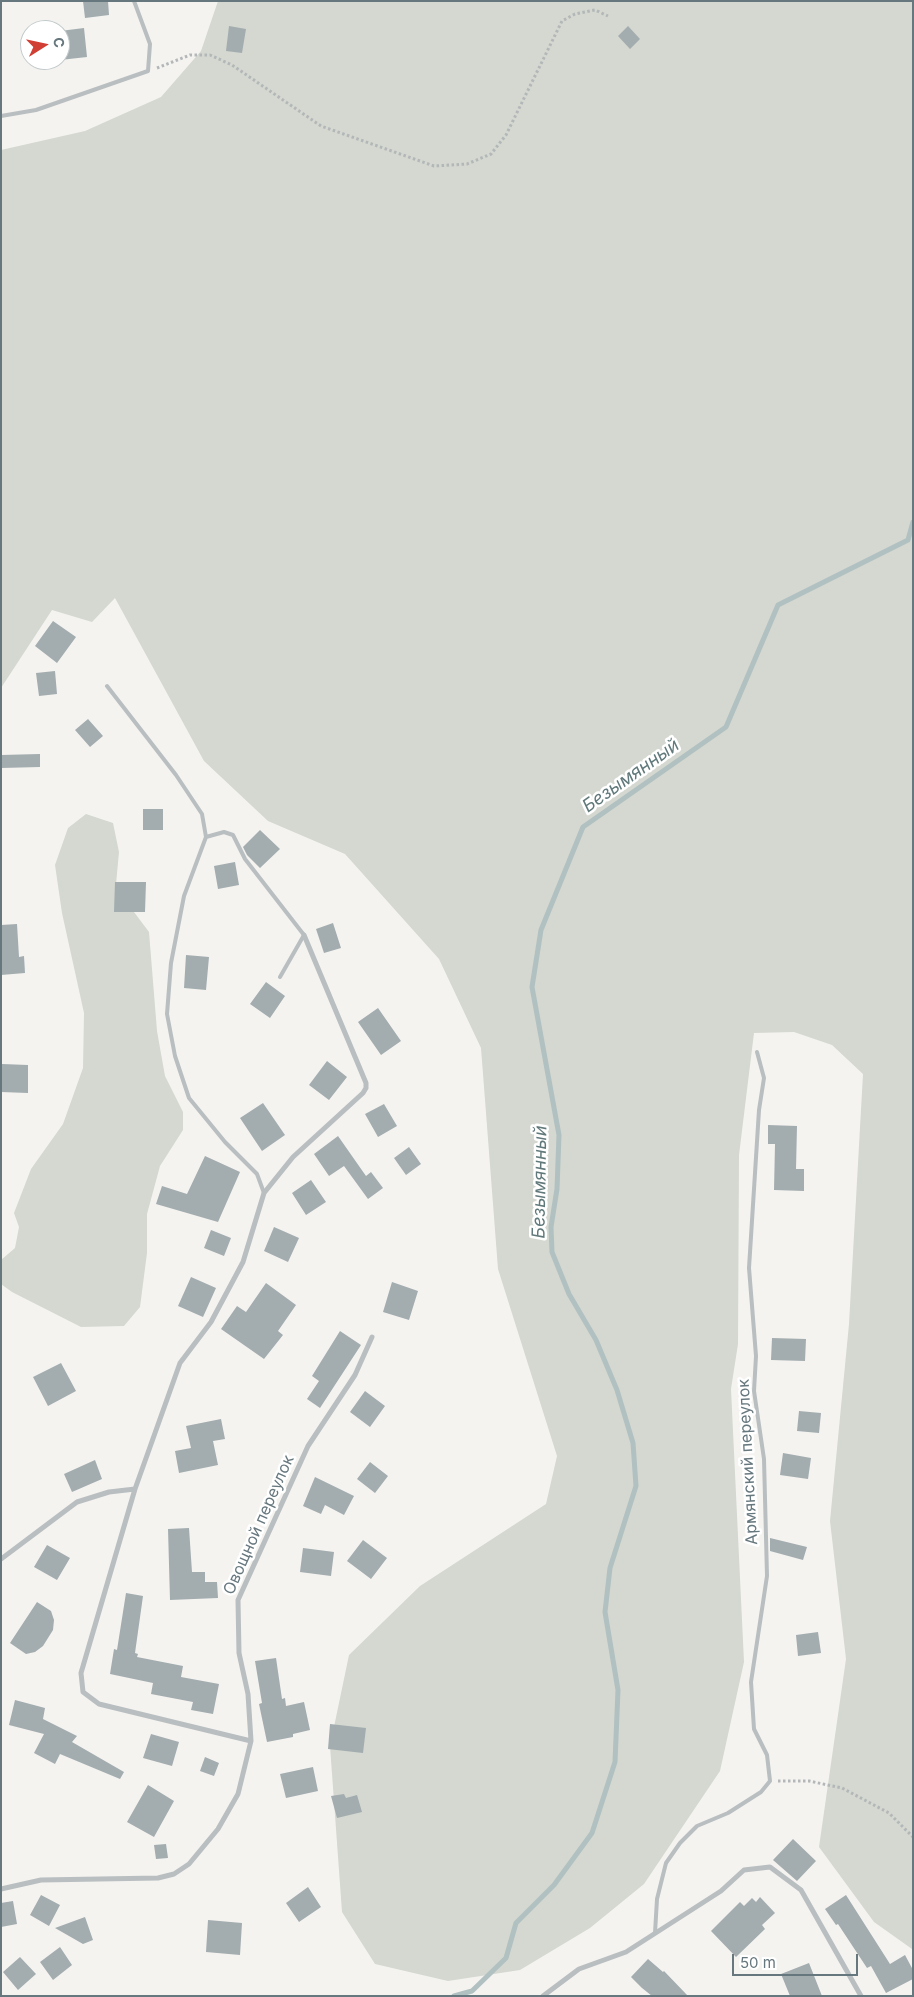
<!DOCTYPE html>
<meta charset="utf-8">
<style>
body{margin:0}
#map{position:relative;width:914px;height:1997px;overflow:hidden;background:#f4f3f0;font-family:Inter,sans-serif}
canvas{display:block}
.frame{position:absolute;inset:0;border:2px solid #66777e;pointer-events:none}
.north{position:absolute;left:20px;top:20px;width:50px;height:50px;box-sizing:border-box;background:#fff;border:1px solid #c2c9cb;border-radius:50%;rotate:80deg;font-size:14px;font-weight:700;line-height:20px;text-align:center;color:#66777e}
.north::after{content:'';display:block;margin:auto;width:18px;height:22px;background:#d13e33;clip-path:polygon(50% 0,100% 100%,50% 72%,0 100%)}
.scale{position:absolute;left:732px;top:1954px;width:126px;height:22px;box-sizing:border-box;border:2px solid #66777e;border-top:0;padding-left:6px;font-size:15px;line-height:18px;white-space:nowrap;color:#66777e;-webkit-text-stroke:4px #fff;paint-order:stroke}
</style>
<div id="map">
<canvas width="914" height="1997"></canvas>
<div class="frame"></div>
<div class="north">С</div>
<div class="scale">50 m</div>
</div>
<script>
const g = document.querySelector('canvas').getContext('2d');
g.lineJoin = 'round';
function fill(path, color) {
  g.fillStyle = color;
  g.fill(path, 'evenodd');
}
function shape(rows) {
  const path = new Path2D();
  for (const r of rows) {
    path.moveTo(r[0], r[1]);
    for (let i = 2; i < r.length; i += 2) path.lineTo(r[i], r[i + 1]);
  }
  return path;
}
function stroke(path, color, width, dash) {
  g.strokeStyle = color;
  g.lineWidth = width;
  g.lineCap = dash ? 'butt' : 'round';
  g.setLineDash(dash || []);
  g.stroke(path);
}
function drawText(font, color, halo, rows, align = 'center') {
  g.font = font + ' Inter,sans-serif';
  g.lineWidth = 5;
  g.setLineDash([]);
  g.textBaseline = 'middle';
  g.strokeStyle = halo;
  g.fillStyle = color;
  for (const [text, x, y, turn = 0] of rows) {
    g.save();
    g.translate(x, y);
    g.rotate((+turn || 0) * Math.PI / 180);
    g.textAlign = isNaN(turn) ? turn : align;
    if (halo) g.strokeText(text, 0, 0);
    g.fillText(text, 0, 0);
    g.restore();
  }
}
const green = shape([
 [218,1,913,1,912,1949,874,1922,819,1847,846,1659,830,1521,849,1324,863,1074,832,1045,794,1032,754,1033,739,1155,738,1344,731,1389,744,1662,720,1771,644,1884,590,1928,520,1970,448,1981,375,1964,342,1912,330,1746,349,1655,420,1586,546,1504,557,1456,498,1269,481,1048,439,959,345,854,268,821,204,761,115,598,92,622,52,610,1,688,1,150,85,131,161,97,201,51],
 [86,814,113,823,119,852,116,884,128,904,149,932,157,1031,165,1076,183,1112,183,1130,160,1166,147,1214,147,1253,140,1307,124,1326,81,1327,12,1292,1,1284,1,1260,15,1248,19,1227,14,1213,31,1169,63,1124,83,1068,84,1013,62,913,55,865,68,828]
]);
const stream = shape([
 [454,1996,472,1991,506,1958,516,1923,554,1885,592,1833,615,1762,618,1690,605,1612,610,1568,636,1486,633,1443,617,1390,596,1340,569,1294,552,1252,551,1227,557,1189,559,1135,532,987,541,930,583,827,726,727,778,605,908,540,913,522]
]);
const building = shape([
 [83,1,108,1,109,15,85,18],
 [229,26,246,29,242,53,226,51],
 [628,26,640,39,630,49,618,36],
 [84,28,87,57,60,60,60,31],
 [53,621,76,637,57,663,35,646],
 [55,671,57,694,39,696,36,673],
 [88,719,103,736,90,747,75,730],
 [40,754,40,767,1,768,1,755],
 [143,809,163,809,163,830,143,830],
 [260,830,280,849,260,868,247,855,243,847],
 [235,862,239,885,218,889,214,866],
 [115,882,146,882,145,912,114,912],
 [333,923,341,948,324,953,316,929],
 [17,924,19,957,24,956,25,973,1,975,1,925],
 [186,955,209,957,206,990,184,988],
 [266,982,285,996,270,1018,250,1004],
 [378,1008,401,1041,381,1055,358,1022],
 [327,1061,347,1077,329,1100,309,1085],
 [2,1064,28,1065,28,1093,1,1092],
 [263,1103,285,1135,262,1151,240,1118],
 [384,1104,397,1126,378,1137,365,1114],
 [768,1125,797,1126,796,1169,804,1169,804,1191,774,1190,775,1144,768,1144],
 [338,1136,366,1176,371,1172,383,1188,368,1199,344,1166,329,1176,314,1154],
 [409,1147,421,1164,406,1175,394,1158],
 [205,1156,240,1172,218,1222,156,1204,162,1186,187,1194],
 [311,1180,326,1202,306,1215,292,1193],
 [274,1227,299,1238,288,1262,264,1251],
 [211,1230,231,1238,224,1256,204,1248],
 [191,1277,216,1288,203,1317,178,1306],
 [392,1282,418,1291,409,1320,383,1312],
 [266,1283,296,1305,278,1331,283,1335,264,1359,221,1329,237,1306,246,1312],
 [340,1331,361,1345,320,1408,307,1399,319,1381,312,1376],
 [772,1338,806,1339,805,1361,771,1360],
 [61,1363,76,1391,48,1406,33,1377],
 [365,1391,385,1406,370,1427,350,1412],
 [799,1411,821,1413,819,1433,797,1431],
 [221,1419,225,1439,213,1441,218,1465,179,1473,175,1451,191,1448,186,1426],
 [783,1453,811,1458,808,1479,780,1475],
 [95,1460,102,1479,72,1492,64,1474],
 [370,1462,388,1476,375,1493,357,1479],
 [315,1477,354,1496,344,1515,325,1505,321,1514,303,1506],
 [189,1528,192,1572,205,1572,205,1582,217,1582,218,1598,170,1600,168,1529],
 [770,1538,807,1547,803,1560,770,1551],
 [363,1540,387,1558,371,1579,347,1561],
 [47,1545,70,1558,57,1580,34,1567],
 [303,1548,334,1552,331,1576,300,1572],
 [126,1593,143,1596,135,1653,138,1654,137,1657,183,1666,181,1677,219,1684,213,1714,191,1710,193,1702,151,1694,153,1683,110,1674,114,1649,117,1650],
 [37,1602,51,1611,54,1620,53,1630,43,1646,35,1652,26,1654,10,1643],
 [818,1632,821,1653,798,1656,796,1635],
 [276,1658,282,1699,285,1698,286,1706,304,1702,310,1730,293,1734,293,1737,267,1742,259,1704,262,1703,255,1661],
 [15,1700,45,1708,43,1719,77,1736,72,1742,124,1772,120,1779,60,1754,55,1764,34,1753,44,1734,9,1725],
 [330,1724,366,1728,363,1753,328,1749],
 [151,1734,179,1742,172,1766,143,1758],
 [205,1757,219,1763,214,1776,200,1771],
 [313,1767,318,1791,286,1798,280,1774],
 [148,1785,174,1801,154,1837,127,1822],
 [344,1794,346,1798,357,1795,362,1812,337,1818,331,1796],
 [793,1839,816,1861,797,1881,773,1860],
 [166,1844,168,1858,156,1859,154,1845],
 [308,1887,321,1907,299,1922,286,1903],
 [41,1895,60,1905,49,1926,30,1915],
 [846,1895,890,1964,905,1955,913,1970,913,1979,886,1993,871,1966,867,1968,838,1924,836,1925,825,1909],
 [760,1897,775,1913,762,1925,765,1929,736,1957,711,1931,740,1902,744,1906,752,1898,756,1902],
 [13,1901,17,1924,1,1927,1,1903],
 [85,1917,93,1940,83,1944,55,1928],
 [208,1920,242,1923,240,1955,206,1952],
 [60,1947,72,1965,53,1980,40,1962],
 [20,1957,36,1974,18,1990,3,1972],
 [648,1959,663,1972,664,1971,688,1996,652,1996,642,1988,631,1977],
 [809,1963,822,1996,790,1996,781,1974]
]);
const path = shape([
 [157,68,190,55,210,55,232,65,321,126,434,166,467,164,491,154,506,135,562,21,575,14,595,10,608,16],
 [778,1781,809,1781,842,1788,889,1813,913,1837]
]);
const service = shape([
 [1,116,36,110,148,71,150,44,134,1],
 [107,686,176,775,202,814,206,837],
 [264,1193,257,1174,225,1142,189,1098,175,1056,167,1014,171,963,184,896,206,837,224,832,233,835,245,859,304,935,280,977],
 [655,1933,657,1899,666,1863,680,1843,697,1826,728,1813,761,1792,770,1781,767,1755,754,1729,751,1682,767,1576,764,1459,754,1391,756,1356,749,1268,759,1110,764,1078,757,1052]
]);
const minor = shape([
 [1,1559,77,1502,109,1492,135,1489],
 [251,1741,99,1704,83,1692,81,1673,135,1489,180,1363,211,1322,243,1262,264,1193,293,1157,363,1093,366,1088,366,1083,304,935],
 [1,1889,41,1880,158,1878,174,1874,189,1864,218,1829,238,1794,251,1741,248,1694,239,1653,238,1600,308,1446,355,1375,372,1337],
 [543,1996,579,1969,626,1952,721,1891,744,1870,770,1867,801,1890,861,1996]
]);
const streetNames = [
 ["Армянский переулок",748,1462,-93],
 ["Овощной переулок",259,1525,-66]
];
const waterNames = [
 ["Безымянный",631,776,-35],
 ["Безымянный",540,1182,-89]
];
fill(green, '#d4d8d0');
stroke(stream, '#b1c0c1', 5);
fill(building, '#a3acaf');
stroke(path, '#b3b7b8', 3, [2.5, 2.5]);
stroke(service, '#b9bec0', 4);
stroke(minor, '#b9bec0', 5);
drawText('16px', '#66777e', '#fff', streetNames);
drawText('italic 18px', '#61797b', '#fff', waterNames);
</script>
